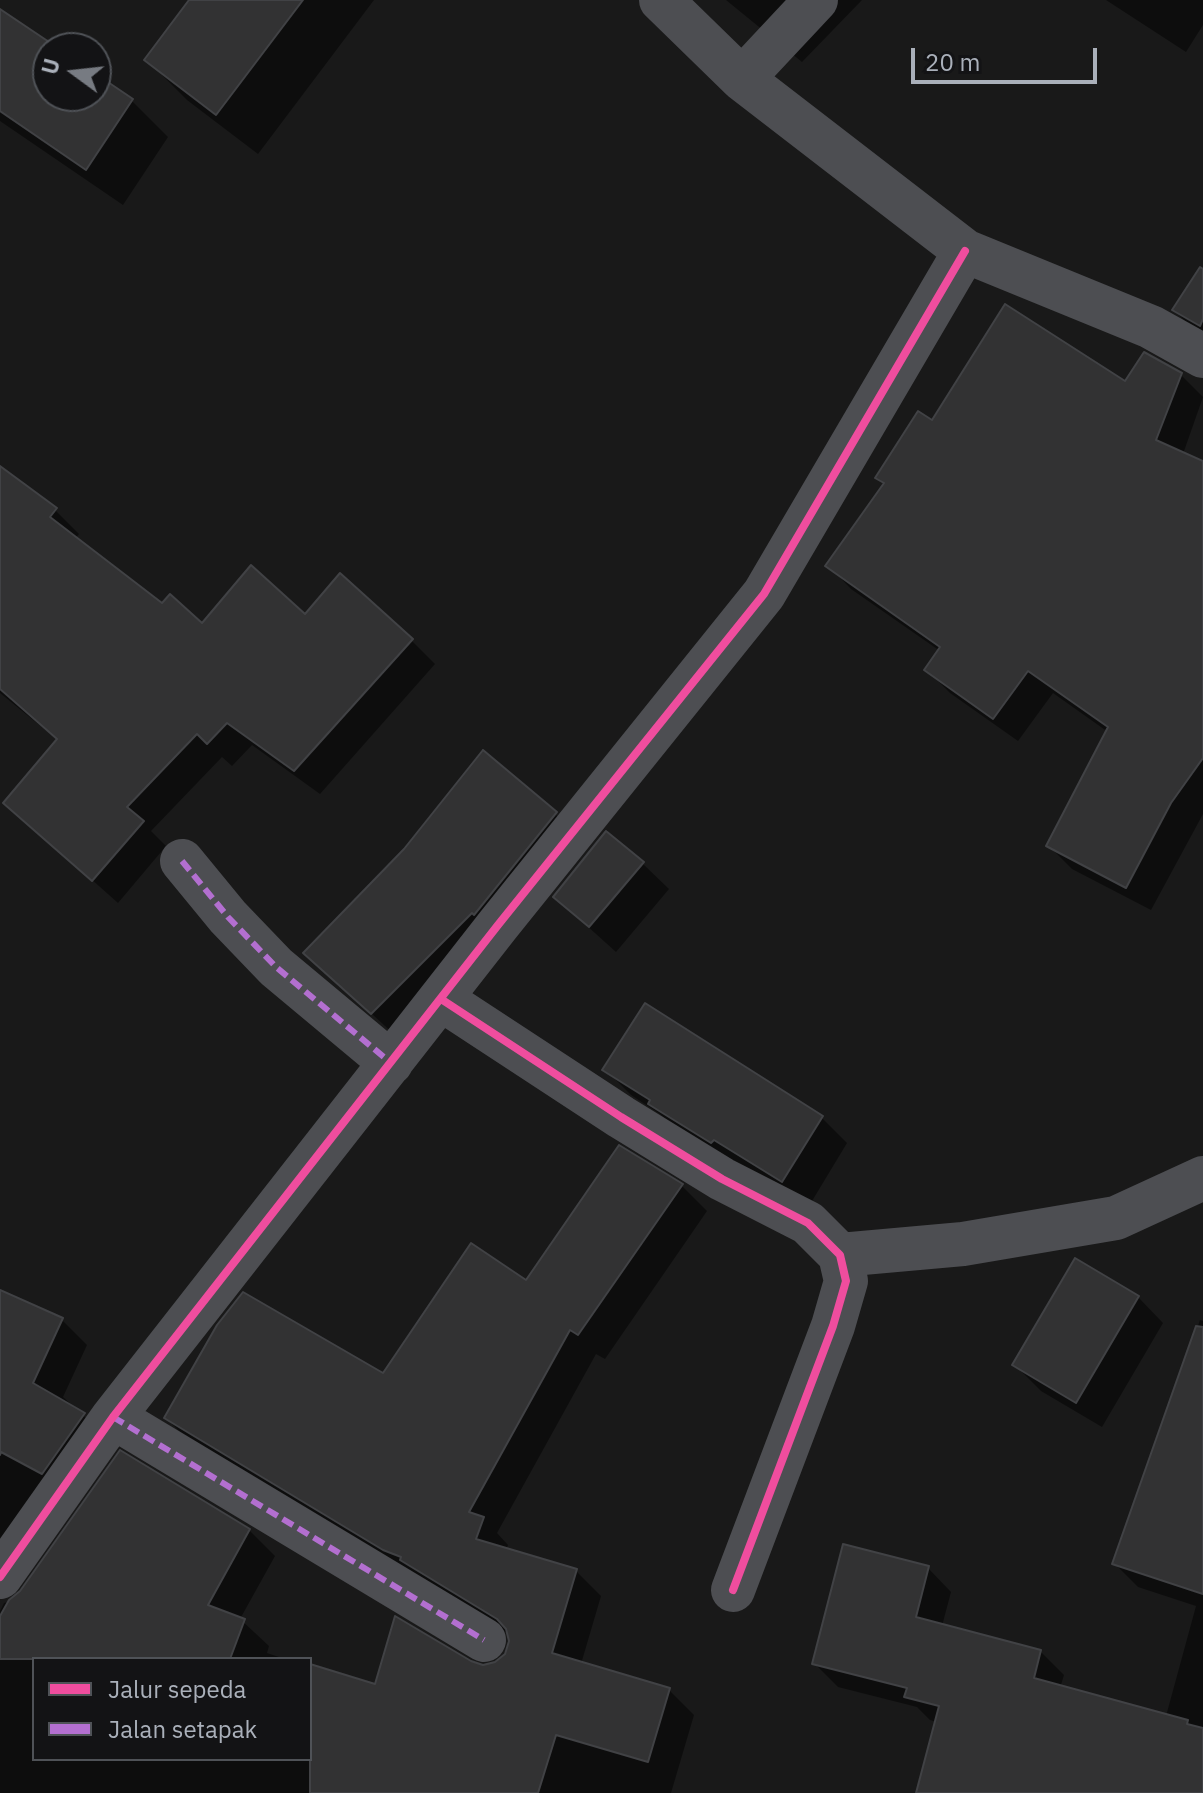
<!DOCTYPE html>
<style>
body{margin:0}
#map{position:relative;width:1203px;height:1793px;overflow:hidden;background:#191919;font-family:"IBM Plex Sans",sans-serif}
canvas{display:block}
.legend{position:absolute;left:32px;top:1657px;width:280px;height:104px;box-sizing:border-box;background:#131315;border:2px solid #4f5257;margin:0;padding:10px 14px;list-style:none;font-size:24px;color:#aab0ba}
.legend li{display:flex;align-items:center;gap:16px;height:40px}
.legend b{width:40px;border:2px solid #4f5257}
.north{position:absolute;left:32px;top:32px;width:80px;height:80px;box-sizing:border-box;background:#131315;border:2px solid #4f5257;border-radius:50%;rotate:285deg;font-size:22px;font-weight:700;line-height:32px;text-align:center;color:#aab0ba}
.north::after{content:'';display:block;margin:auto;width:28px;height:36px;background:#777b82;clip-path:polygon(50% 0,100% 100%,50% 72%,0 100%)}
.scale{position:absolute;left:911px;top:48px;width:186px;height:36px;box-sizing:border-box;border:4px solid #aab0ba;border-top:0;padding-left:10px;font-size:24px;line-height:28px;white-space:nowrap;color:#aab0ba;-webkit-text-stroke:6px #131315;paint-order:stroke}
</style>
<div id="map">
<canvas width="1203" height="1793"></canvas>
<ul class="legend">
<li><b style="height:10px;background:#ef4d9e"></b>Jalur sepeda</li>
<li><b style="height:10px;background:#b36fd0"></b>Jalan setapak</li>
</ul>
<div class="north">U</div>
<div class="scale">20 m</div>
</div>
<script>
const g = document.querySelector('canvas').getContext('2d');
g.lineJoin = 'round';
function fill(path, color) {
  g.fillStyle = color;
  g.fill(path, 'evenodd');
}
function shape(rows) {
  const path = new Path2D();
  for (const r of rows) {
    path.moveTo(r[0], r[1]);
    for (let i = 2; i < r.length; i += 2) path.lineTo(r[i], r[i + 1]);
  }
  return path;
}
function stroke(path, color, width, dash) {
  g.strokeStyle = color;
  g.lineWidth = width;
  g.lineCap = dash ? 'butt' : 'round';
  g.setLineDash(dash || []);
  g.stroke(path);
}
const shadow = shape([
 [191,0,374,0,258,154,187,100,146,59],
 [726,0,862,0,802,62],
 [1106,0,1203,0,1203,25,1186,52],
 [0,11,54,48,48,48,48,96,96,96,96,77,132,101,168,137,123,205,0,121],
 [1203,271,1203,331,1187,323,1174,310],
 [1181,375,1203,397,1183,454,1203,463,1203,814,1151,910,1072,869,1048,845,1108,732,1053,693,1018,741,950,693,927,670,940,651,851,589,828,565,885,485,878,477,932,423,1125,383],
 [0,476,55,510,79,534,75,539,162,606,202,626,305,616,411,640,435,664,320,794,252,745,232,766,222,757,151,831,166,846,118,903,6,803,59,741,0,693],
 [555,814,581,839,398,1038,306,953,406,850],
 [606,833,643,864,669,889,616,952,555,897],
 [605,1069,822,1118,847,1143,809,1206,676,1129,660,1114,631,1095],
 [682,1186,707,1211,605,1359,596,1354,497,1533,508,1545,506,1550,576,1571,601,1596,581,1664,669,1690,694,1715,671,1793,0,1793,0,1611,4,1603,249,1530,275,1556,240,1619,269,1646,267,1653,285,1659,34,1659,34,1759,310,1759,310,1666,376,1686,470,1663,484,1667,498,1663,508,1653,510,1635,192,1444,166,1418,383,1375],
 [0,1292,62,1320,87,1345,63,1397,109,1439,0,1566],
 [1138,1297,1163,1323,1102,1427,1041,1391,1015,1365],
 [1200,1320,1203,1321,1203,1793,918,1793,937,1722,930,1720,917,1707,838,1687,814,1663,928,1568,951,1592,942,1626,1040,1651,1064,1675,1060,1688,1166,1716,1196,1606,1138,1587,1114,1563]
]);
const building = shape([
 [189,0,303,0,216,115,144,60,189,0],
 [0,9,58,48,48,48,48,96,96,96,96,74,133,99,86,170,0,111,0,9],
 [1200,267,1203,269,1203,319,1200,326,1172,310,1200,267],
 [1005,304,1125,381,1144,352,1182,373,1156,440,1203,461,1203,758,1171,803,1126,888,1046,846,1108,727,1028,671,993,719,924,670,940,647,825,566,884,483,875,478,918,411,932,420,1005,304],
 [0,466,57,508,50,517,162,603,170,594,202,623,251,565,305,614,340,573,413,639,294,771,227,723,207,744,197,734,127,807,144,821,92,881,3,803,57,739,0,689,0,466],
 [483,750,557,812,474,915,472,913,371,1014,303,953,404,849,483,750],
 [606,831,644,862,589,927,553,897,606,831],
 [645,1003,823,1116,782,1182,714,1140,711,1143,648,1104,650,1100,602,1070,645,1003],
 [619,1145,683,1184,578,1335,570,1330,469,1512,484,1517,476,1539,577,1569,552,1653,670,1688,648,1762,556,1735,538,1793,310,1793,310,1664,375,1684,395,1616,471,1661,483,1665,495,1662,505,1654,509,1641,506,1629,497,1619,400,1560,401,1557,383,1550,164,1418,217,1325,243,1292,383,1373,471,1243,526,1280,619,1145],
 [1075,1258,1139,1296,1076,1403,1012,1365,1075,1258],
 [0,1290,63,1318,33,1383,85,1413,42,1474,1,1452,0,1455,0,1290],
 [1196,1326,1203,1327,1203,1594,1112,1564,1196,1326],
 [120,1450,250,1529,208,1605,245,1619,230,1659,0,1659,0,1616,9,1600,20,1591,120,1450],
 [843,1544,929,1566,916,1617,1041,1650,1034,1678,1188,1720,1187,1724,1203,1728,1203,1793,916,1793,939,1706,904,1697,907,1688,812,1664,843,1544]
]);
const street = shape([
 [661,0,742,79,965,251,1151,327,1203,356],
 [742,79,816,0],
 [182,861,228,917,276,967,391,1063],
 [441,999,621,1117,722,1179,808,1223,840,1255,846,1281,833,1326,733,1590],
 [840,1255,963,1244,1116,1218,1203,1178],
 [113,1417,484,1640],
 [0,1577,113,1417,498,925,764,594,965,251]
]);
const quiet = shape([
 [182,861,228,917,276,967,391,1063],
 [113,1417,484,1640]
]);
const cycleway = shape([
 [441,999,621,1117,722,1179,808,1223,840,1255,846,1281,833,1326,733,1590],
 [0,1577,113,1417,498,925,764,594,965,251]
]);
fill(shadow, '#0007');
fill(building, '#323233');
stroke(building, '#414245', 2);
stroke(street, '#4d4e52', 44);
stroke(quiet, '#b36fd0', 6, [12, 6]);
stroke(cycleway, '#ef4d9e', 8);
</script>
